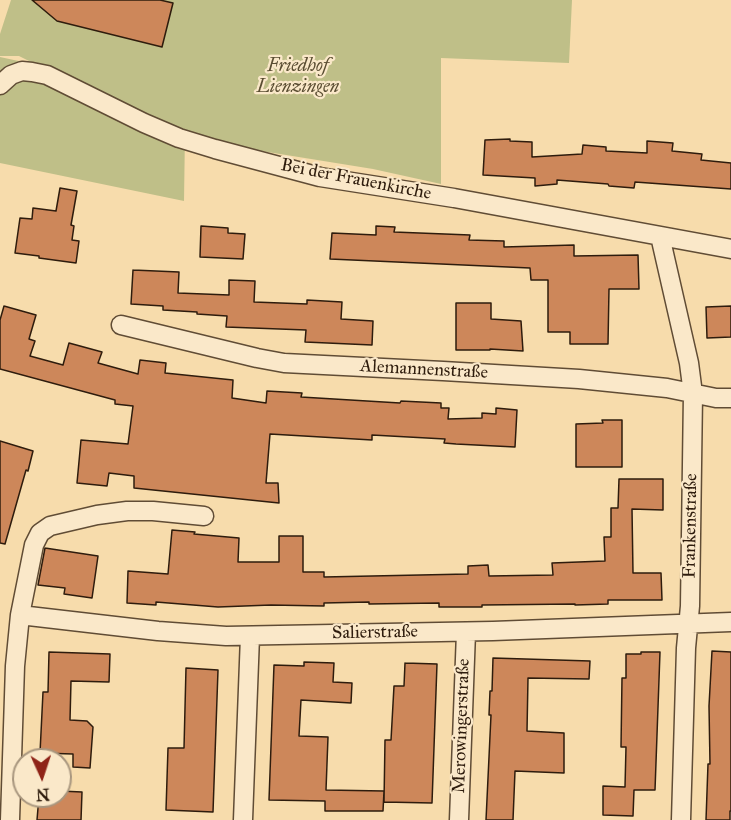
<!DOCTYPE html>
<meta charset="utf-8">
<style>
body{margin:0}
#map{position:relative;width:731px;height:820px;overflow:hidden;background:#f7dcac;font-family:"IM FELL Great Primer",serif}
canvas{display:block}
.north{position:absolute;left:12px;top:748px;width:60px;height:60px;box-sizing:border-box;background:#fae8c9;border:2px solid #a8967e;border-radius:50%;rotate:177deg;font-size:16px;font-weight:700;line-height:24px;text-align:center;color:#2e1c0d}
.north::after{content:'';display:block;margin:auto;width:21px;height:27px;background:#8f2418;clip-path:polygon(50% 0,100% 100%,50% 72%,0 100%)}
</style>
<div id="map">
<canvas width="731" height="820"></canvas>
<div class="north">N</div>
</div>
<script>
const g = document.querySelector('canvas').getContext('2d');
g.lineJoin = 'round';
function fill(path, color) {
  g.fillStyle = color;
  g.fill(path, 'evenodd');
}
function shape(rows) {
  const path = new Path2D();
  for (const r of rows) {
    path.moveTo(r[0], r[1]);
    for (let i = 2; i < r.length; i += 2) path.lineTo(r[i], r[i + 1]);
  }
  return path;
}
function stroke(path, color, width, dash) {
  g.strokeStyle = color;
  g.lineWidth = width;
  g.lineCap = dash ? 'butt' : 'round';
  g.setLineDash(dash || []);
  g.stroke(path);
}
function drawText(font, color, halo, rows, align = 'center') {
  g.font = font + ' "IM FELL Great Primer",serif';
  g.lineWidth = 4.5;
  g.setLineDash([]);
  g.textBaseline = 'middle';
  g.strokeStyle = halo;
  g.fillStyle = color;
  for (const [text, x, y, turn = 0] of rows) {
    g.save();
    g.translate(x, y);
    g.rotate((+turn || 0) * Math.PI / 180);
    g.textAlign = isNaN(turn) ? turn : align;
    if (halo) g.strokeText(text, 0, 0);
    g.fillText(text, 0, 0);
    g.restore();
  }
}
const green = shape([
 [11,0,572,0,569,63,441,58,441,184,373,169,249,149,185,132,184,201,0,163,0,57,37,65,19,56,0,56,0,34]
]);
const building = shape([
 [32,0,160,0,173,3,162,47,57,21,32,0],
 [510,139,510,141,532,142,532,157,582,154,583,145,606,147,606,151,647,153,647,141,673,143,672,151,702,154,701,160,731,163,731,189,635,182,634,188,609,186,608,184,557,180,557,184,535,186,535,178,483,175,485,140,510,139],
 [60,188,77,191,71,225,74,226,72,240,79,241,76,263,39,258,39,256,15,253,20,218,32,219,33,208,56,211,60,188],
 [201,226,228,228,228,233,245,234,243,259,200,257,201,226],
 [376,226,395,227,394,232,470,235,469,240,504,241,504,247,574,245,574,256,638,255,639,289,609,289,608,344,570,344,570,332,548,332,548,280,531,280,530,268,330,259,332,233,376,235,376,226],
 [133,270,179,272,178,293,229,295,229,280,255,281,254,302,307,304,307,300,342,302,341,319,373,321,372,345,305,342,306,330,226,327,227,316,197,314,197,312,163,310,163,306,131,304,133,270],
 [456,303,491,303,491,319,521,321,523,351,490,349,490,350,456,350,456,303],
 [4,306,36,315,29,339,35,341,30,356,63,365,69,343,102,352,98,363,138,374,140,360,166,363,165,373,233,380,232,398,266,403,267,391,302,393,301,397,400,403,401,401,441,403,441,408,449,408,448,419,482,418,482,413,496,414,496,408,517,410,515,447,456,444,444,443,445,439,372,435,372,440,270,434,266,483,278,483,279,503,134,488,134,476,109,473,107,486,77,483,81,440,128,444,133,406,115,404,115,400,0,369,0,320,4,306],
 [731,306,731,337,707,338,706,307,731,306],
 [602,420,622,420,622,467,576,467,576,424,603,423,602,420],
 [0,441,33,451,28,471,26,470,5,544,0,543,0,441],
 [619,479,663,479,663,510,632,509,633,573,661,573,662,600,608,600,608,604,575,605,575,604,482,605,482,607,439,607,439,603,369,604,369,602,324,603,324,606,271,605,218,607,156,602,156,605,127,603,128,571,168,574,172,530,195,532,194,534,239,538,238,562,279,562,279,536,303,536,303,572,324,572,324,577,468,574,468,566,488,565,489,576,553,575,552,563,605,561,604,537,611,537,611,508,618,508,619,479],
 [45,548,98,556,92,598,64,594,65,588,38,585,45,548],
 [712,651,731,652,731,811,730,811,730,820,706,820,708,764,710,764,709,706,712,651],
 [49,652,110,654,109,682,71,681,70,720,87,721,93,727,90,768,73,767,73,754,40,753,43,692,48,692,49,652],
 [641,652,660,652,655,790,634,790,633,816,603,815,603,786,625,787,626,747,621,747,622,678,626,678,626,654,641,654,641,652],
 [493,658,590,661,589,679,528,678,527,731,564,733,564,773,515,771,513,820,486,820,491,715,489,715,490,691,492,691,493,658],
 [304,662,334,663,333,682,352,683,351,703,301,700,299,736,328,737,326,790,384,791,383,811,325,811,325,801,269,800,274,665,304,666,304,662],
 [405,663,437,664,432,803,384,802,385,740,391,740,394,686,404,686,405,663],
 [186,668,218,670,213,812,166,810,168,748,184,748,186,668],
 [60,791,82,792,81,820,37,820,39,796,60,796,60,791]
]);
const minor = shape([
 [0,85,11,75,22,71,32,72,47,75,144,123,179,138,215,149,320,177,454,198,731,249],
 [660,236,689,363,693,394,690,606,686,648,681,820],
 [121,325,257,358,284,363,443,371,579,379,667,388,716,398,731,398],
 [20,615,158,631,226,636,493,631,731,622],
 [10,820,15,666,20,615,34,545,40,533,50,526,97,515,127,511,153,511,204,516],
 [243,820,250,636],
 [459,820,466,632]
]);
const parkNames = [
 ["Friedhof",298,67],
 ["Lienzingen",298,88]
];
const streetNames = [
 ["Bei der Frauenkirche",356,180,11],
 ["Alemannenstraße",424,370,3],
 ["Frankenstraße",691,526,-89],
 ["Salierstraße",375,633,-1],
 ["Merowingerstraße",462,726,-88]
];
fill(green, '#bfbf88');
fill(building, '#cd875a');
stroke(building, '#2e1c0d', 1.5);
stroke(minor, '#604c35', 21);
stroke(minor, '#fae8c9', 18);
drawText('italic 18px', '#5a4d32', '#fae8c9', parkNames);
drawText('18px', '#2e1c0d', '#fae8c9', streetNames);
</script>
